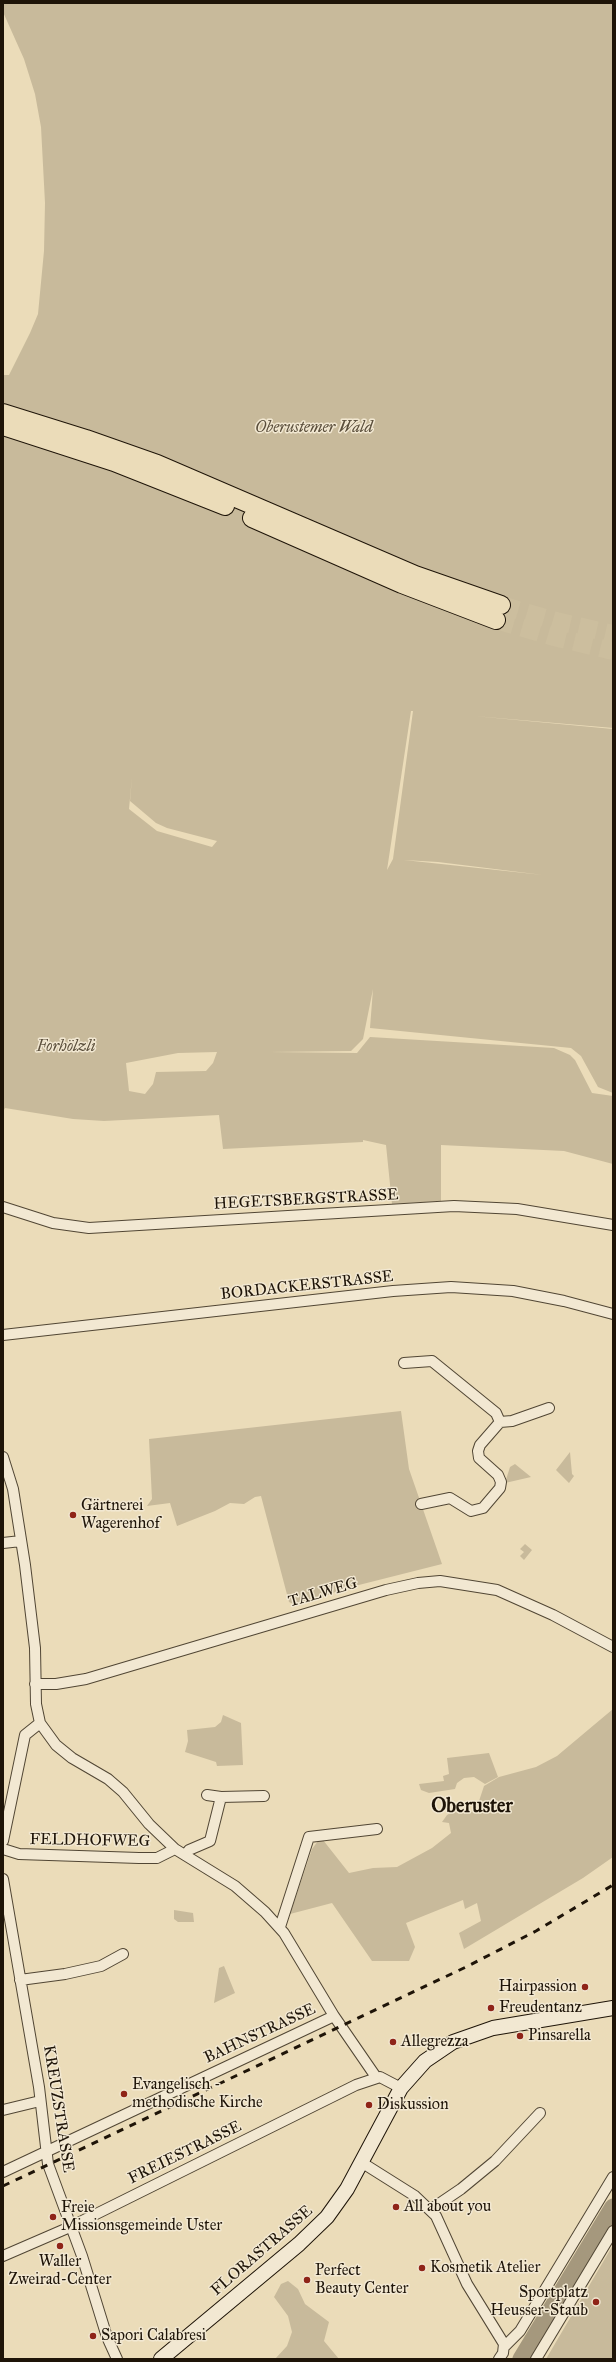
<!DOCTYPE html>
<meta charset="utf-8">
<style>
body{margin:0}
#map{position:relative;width:616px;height:2362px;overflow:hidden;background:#ebdcb9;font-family:"IM FELL Great Primer",serif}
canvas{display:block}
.frame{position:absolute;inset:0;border:4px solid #1e1408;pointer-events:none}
</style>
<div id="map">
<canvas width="616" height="2362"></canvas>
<div class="frame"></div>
</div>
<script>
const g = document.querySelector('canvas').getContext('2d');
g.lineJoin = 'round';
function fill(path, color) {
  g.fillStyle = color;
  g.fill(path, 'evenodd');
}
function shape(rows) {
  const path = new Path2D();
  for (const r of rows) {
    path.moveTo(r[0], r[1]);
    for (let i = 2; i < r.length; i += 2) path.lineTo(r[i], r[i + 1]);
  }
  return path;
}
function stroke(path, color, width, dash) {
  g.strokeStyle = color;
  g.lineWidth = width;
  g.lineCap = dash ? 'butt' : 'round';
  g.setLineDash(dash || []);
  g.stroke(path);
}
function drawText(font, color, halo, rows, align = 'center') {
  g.font = font + ' "IM FELL Great Primer",serif';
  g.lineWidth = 3;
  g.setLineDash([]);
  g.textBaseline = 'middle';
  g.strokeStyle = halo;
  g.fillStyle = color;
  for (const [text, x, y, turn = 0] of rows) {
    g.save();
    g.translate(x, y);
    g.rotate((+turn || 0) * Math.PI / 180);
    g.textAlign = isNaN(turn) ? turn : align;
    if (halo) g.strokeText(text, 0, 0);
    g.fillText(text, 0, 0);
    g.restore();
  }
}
const green = shape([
 [3,3,613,3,613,728,474,716,613,729,613,1093,598,1087,581,1056,571,1048,370,1028,373,989,363,1039,351,1051,270,1052,357,1053,370,1037,554,1048,570,1055,575,1060,592,1093,613,1096,613,1164,564,1151,441,1145,441,1201,392,1204,386,1145,363,1140,363,1142,223,1149,219,1115,104,1121,73,1119,5,1108,3,1112,3,375,9,375,30,333,38,314,44,251,45,203,41,127,35,94,24,59,3,12],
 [411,711,413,711,393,859,387,870],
 [132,777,130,801,156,823,167,828,217,841,212,847,157,831,129,809],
 [404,860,438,862,543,875],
 [217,1052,213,1063,206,1071,156,1072,153,1084,145,1094,129,1091,126,1063,178,1053],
 [401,1411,409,1469,442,1564,343,1589,298,1606,289,1602,261,1496,255,1497,244,1504,230,1503,215,1511,177,1526,170,1503,147,1506,152,1499,149,1439],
 [570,1452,572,1474,574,1476,569,1483,556,1470],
 [515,1464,531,1477,505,1483,510,1467],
 [525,1544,532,1550,524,1560,520,1556,524,1552,520,1549],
 [613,1709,613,1857,583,1878,464,1949,459,1933,481,1921,477,1903,465,1909,463,1900,406,1923,415,1947,409,1961,372,1961,332,1903,290,1914,312,1849,318,1841,323,1840,349,1873,373,1868,397,1867,432,1848,451,1833,449,1823,442,1822,447,1815,459,1808,471,1812,481,1807,479,1801,484,1786,499,1777,536,1767,557,1756],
 [223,1715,241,1723,243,1765,217,1766,216,1762,185,1752,188,1741,187,1730,215,1727,221,1722],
 [489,1753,498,1777,485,1784,474,1777,464,1778,457,1783,455,1789,429,1793,421,1790,419,1784,444,1781,443,1776,449,1774,447,1758],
 [174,1910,193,1913,194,1922,178,1922,174,1919],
 [224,1966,235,1993,214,2003,219,1968],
 [613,2245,613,2359,546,2359],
 [288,2281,298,2289,305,2304,329,2322,324,2341,339,2359,275,2359,287,2346,292,2332,288,2316,274,2297,281,2284]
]);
const river = shape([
 [521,2359,613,2207]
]);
const highwayTunnel = shape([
 [501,605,556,621,613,634],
 [496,620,554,637,613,651]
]);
const street = shape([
 [3,1207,53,1223,89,1228,454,1206,517,1209,613,1225],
 [3,1335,393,1291,451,1287,513,1291,564,1301,613,1314],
 [404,1363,432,1361,496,1413,500,1422],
 [3,1457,13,1489,25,1565,35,1648,36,1704,40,1723,56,1745,72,1758,108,1779,123,1792,149,1824,175,1849,235,1886,265,1912,284,1933,334,2016,376,2077],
 [421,1504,450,1498,471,1511,483,1508,500,1488,501,1482,498,1475,479,1458,478,1451,480,1445,500,1422,512,1421,549,1408],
 [3,1543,21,1541],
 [35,1684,56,1684,86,1679,386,1590,418,1583,440,1581,497,1590,553,1615,613,1647],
 [207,1795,221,1797],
 [3,1841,25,1735,40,1723],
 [3,1849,19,1854,139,1858,157,1858,175,1849],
 [185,1855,189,1850,210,1841,221,1797,264,1796],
 [3,1879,39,2087,48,2164,82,2256,107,2337,117,2359],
 [280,1927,309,1837,377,1829],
 [20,1980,65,1974,101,1966,123,1954],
 [3,2110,40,2101],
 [361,2162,415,2196,436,2216,467,2284,504,2344,503,2353,499,2359],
 [3,2172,334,2016],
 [430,2210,461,2189,495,2161,540,2113],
 [3,2256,70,2227,356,2085,380,2077,401,2088],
 [504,2347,520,2331,613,2177],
 [536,2359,613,2231]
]);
const secondary = shape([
 [161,2359,299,2244,327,2217,347,2189,401,2088,425,2061,453,2042,493,2028,613,2008]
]);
const highway = shape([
 [3,413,86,439,157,464,415,575,501,605],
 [3,426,114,462,225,506],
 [252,518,402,584,496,620]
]);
const rail = shape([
 [3,2186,466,1967,536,1931,613,1885]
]);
const markers = [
 [73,1515,4,"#8f2418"],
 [585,1987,4,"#8f2418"],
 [491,2008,4,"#8f2418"],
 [520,2036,4,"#8f2418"],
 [393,2042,4,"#8f2418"],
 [124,2094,4,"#8f2418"],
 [369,2105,4,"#8f2418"],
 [396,2207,4,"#8f2418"],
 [53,2217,4,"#8f2418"],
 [60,2246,4,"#8f2418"],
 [422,2268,4,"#8f2418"],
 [307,2280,4,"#8f2418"],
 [596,2302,4,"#8f2418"],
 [93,2336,4,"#8f2418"]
];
const parkNames = [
 ["Oberustemer Wald",314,428],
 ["Forhölzli",66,1047]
];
const streetNames = [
 ["HEGETSBERGSTRASSE",306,1200,-3],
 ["BORDACKERSTRASSE",307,1286,-6],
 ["TALWEG",323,1593,-16],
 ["FELDHOFWEG",90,1841,1],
 ["BAHNSTRASSE",260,2034,-25],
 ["KREUZSTRASSE",58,2109,81],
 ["FREIESTRASSE",185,2153,-26],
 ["FLORASTRASSE",262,2251,-41]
];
const poiNames = [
 ["Gärtnerei",81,1506],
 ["Wagerenhof",81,1524],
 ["Hairpassion",577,1987,"right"],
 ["Freudentanz",499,2008],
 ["Pinsarella",528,2036],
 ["Allegrezza",401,2042],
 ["Evangelisch -",132,2085],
 ["methodische Kirche",132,2103],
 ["Diskussion",377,2105],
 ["All about you",404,2207],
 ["Freie",61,2208],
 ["Missionsgemeinde Uster",61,2226],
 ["Waller",60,2262,"center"],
 ["Zweirad-Center",60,2280,"center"],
 ["Kosmetik Atelier",430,2268],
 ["Perfect",315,2271],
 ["Beauty Center",315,2289],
 ["Sportplatz",588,2293,"right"],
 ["Heusser-Staub",588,2311,"right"],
 ["Sapori Calabresi",101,2336]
];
const districtNames = [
 ["Oberuster",472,1807]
];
fill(green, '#c8ba9b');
stroke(river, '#a5987d', 17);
stroke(highwayTunnel, '#ccbe9e', 18, [18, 9]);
stroke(street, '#514634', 12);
stroke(secondary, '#1e1408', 16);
stroke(highway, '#1e1408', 20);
stroke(street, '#f2e8d2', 10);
stroke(secondary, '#f2e8d2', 14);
stroke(highway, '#ebdcb9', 18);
stroke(rail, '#1e1408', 3, [7, 7]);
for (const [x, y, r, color] of markers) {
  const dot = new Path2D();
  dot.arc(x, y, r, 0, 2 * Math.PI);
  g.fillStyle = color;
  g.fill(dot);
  stroke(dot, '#f2e8d2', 1.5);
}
drawText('italic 16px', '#5a4e3b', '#f2e8d2', parkNames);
drawText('16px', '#1e1408', '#f2e8d2', streetNames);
drawText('16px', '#1e1408', '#f2e8d2', poiNames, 'left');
drawText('bold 20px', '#1e1408', '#f2e8d2', districtNames);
</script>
